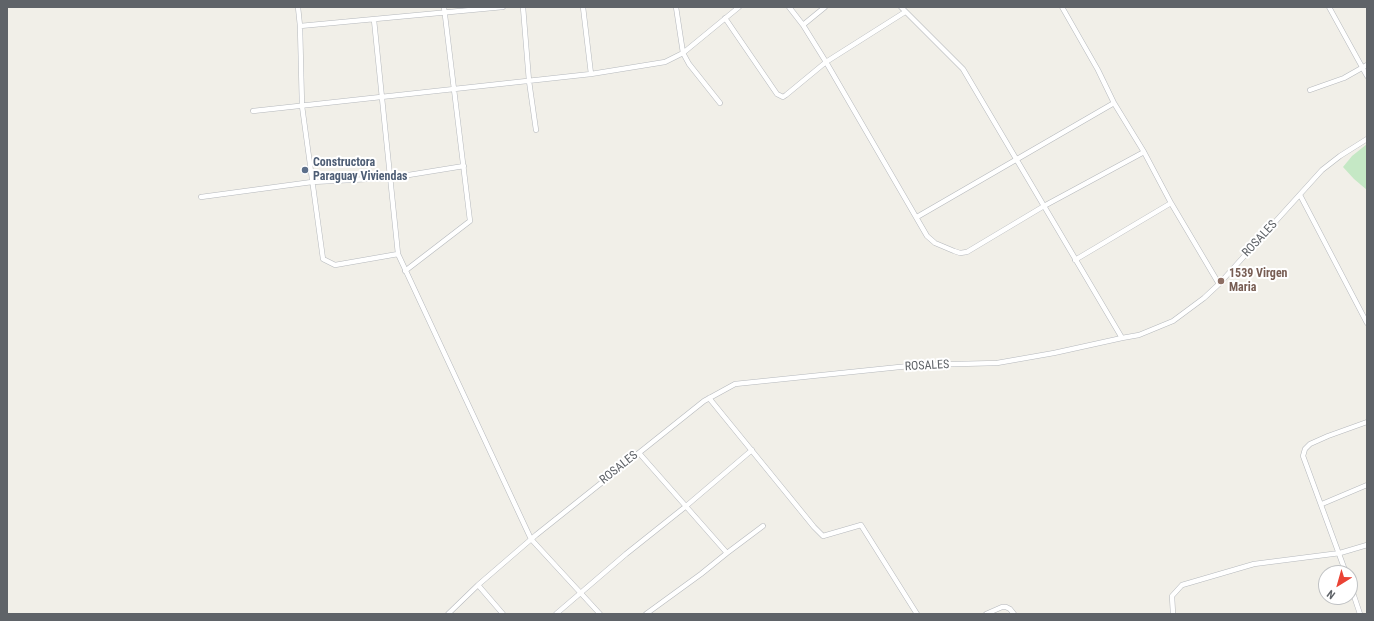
<!DOCTYPE html>
<style>
body{margin:0}
#map{position:relative;width:1374px;height:621px;overflow:hidden;background:#f1efe8;font-family:"Roboto Condensed",sans-serif}
canvas{display:block}
.frame{position:absolute;inset:0;border:8px solid #5f6368;pointer-events:none}
.north{position:absolute;left:1318px;top:565px;width:40px;height:40px;box-sizing:border-box;background:#fff;border:1px solid #bfc1c3;border-radius:50%;rotate:217deg;font-size:11px;font-weight:700;line-height:16px;text-align:center;color:#5f6368}
.north::after{content:'';display:block;margin:auto;width:14px;height:18px;background:#ea4335;clip-path:polygon(50% 0,100% 100%,50% 72%,0 100%)}
</style>
<div id="map">
<canvas width="1374" height="621"></canvas>
<div class="frame"></div>
<div class="north">N</div>
</div>
<script>
const g = document.querySelector('canvas').getContext('2d');
g.lineJoin = 'round';
function fill(path, color) {
  g.fillStyle = color;
  g.fill(path, 'evenodd');
}
function shape(rows) {
  const path = new Path2D();
  for (const r of rows) {
    path.moveTo(r[0], r[1]);
    for (let i = 2; i < r.length; i += 2) path.lineTo(r[i], r[i + 1]);
  }
  return path;
}
function stroke(path, color, width, dash) {
  g.strokeStyle = color;
  g.lineWidth = width;
  g.lineCap = dash ? 'butt' : 'round';
  g.setLineDash(dash || []);
  g.stroke(path);
}
function drawText(font, color, halo, rows, align = 'center') {
  g.font = font + ' "Roboto Condensed",sans-serif';
  g.lineWidth = 4;
  g.setLineDash([]);
  g.textBaseline = 'middle';
  g.strokeStyle = halo;
  g.fillStyle = color;
  for (const [text, x, y, turn = 0] of rows) {
    g.save();
    g.translate(x, y);
    g.rotate((+turn || 0) * Math.PI / 180);
    g.textAlign = isNaN(turn) ? turn : align;
    if (halo) g.strokeText(text, 0, 0);
    g.fillText(text, 0, 0);
    g.restore();
  }
}
const green = shape([
 [1367,144,1367,190,1354,179,1343,167,1352,156]
]);
const street = shape([
 [298,7,300,26,302,106,323,259,335,265,398,254],
 [523,7,529,81,536,130],
 [583,7,591,74],
 [676,7,683,53,689,64,720,103],
 [789,7,803,25,826,62,927,236,935,243,954,251,960,253,967,252,1044,206,1144,152],
 [901,7,963,69,1122,338],
 [1062,7,1098,70,1114,103,1144,152,1171,203,1219,284],
 [1329,7,1367,76],
 [725,18,777,94,783,97,786,95,826,62,905,12],
 [374,20,398,254,531,539,600,614],
 [803,25,825,7],
 [300,26,503,7],
 [1310,90,1344,78,1367,65],
 [253,111,591,74,665,62,683,53,739,7],
 [1300,195,1367,323],
 [201,197,312,182,390,178,464,166],
 [917,217,1114,103],
 [1075,260,1171,203],
 [405,271,470,221,444,7],
 [709,398,814,527,823,536,861,525,917,614],
 [639,453,727,553],
 [1322,504,1367,485],
 [1346,573,1303,456,1305,449,1310,444,1328,436,1367,422],
 [1350,584,1360,614],
 [478,585,503,614],
 [448,614,478,585,536,535,704,401,735,384,919,365,997,363,1054,353,1122,338,1139,335,1173,321,1204,298,1219,284,1322,170,1340,156,1367,139],
 [556,614,626,554,685,507,752,450],
 [646,614,701,574,727,553,763,526],
 [986,614,1002,607,1006,607,1010,609,1014,614],
 [1173,614,1172,596,1182,585,1254,564,1340,553,1367,545]
]);
const markers = [
 [305,170,4,"#5c6f8a"],
 [1221,281,4,"#8d6e63"]
];
const serviceNames = [
 ["Constructora",313,163],
 ["Paraguay Viviendas",313,177]
];
const streetNames = [
 ["ROSALES",1260,239,-47],
 ["ROSALES",927,366,-3],
 ["ROSALES",619,468,-39]
];
const educationNames = [
 ["1539 Virgen",1229,274],
 ["Maria",1229,288]
];
fill(green, '#c5e8c5');
stroke(street, '#b5b8bc', 5.5);
stroke(street, '#fff', 4.5);
for (const [x, y, r, color] of markers) {
  const dot = new Path2D();
  dot.arc(x, y, r, 0, 2 * Math.PI);
  g.fillStyle = color;
  g.fill(dot);
  stroke(dot, '#fff', 1.5);
}
drawText('bold 12px', '#4e5e75', '#fff', serviceNames, 'left');
drawText('12px', '#5f6368', '#fff', streetNames);
drawText('bold 12px', '#785e54', '#fff', educationNames, 'left');
</script>
